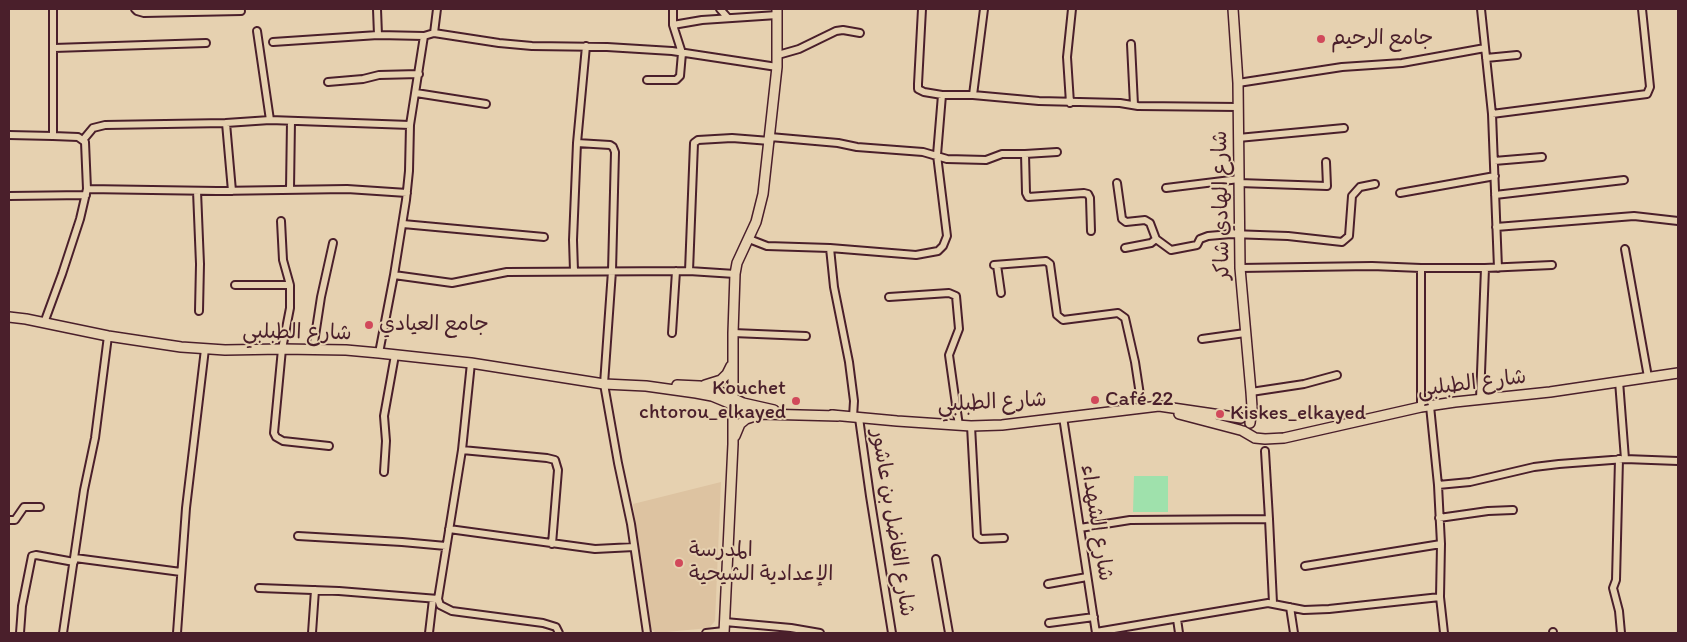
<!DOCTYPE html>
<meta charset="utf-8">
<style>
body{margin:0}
#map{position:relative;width:1687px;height:642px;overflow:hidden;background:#e6d1b0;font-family:Itim,sans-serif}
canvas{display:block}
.frame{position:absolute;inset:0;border:10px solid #4a1f2b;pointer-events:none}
</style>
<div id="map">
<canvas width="1687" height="642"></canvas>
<div class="frame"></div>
</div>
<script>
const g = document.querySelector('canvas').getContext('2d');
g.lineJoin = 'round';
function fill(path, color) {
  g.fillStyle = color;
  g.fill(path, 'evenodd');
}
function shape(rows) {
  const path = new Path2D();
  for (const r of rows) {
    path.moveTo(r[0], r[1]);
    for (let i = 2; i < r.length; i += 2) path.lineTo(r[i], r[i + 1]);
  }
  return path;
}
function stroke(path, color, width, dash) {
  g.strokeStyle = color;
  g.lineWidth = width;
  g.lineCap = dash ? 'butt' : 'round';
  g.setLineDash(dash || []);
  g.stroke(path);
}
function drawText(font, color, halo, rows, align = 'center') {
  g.font = font + ' Itim,"Playpen Sans Arabic",sans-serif';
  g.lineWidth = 4;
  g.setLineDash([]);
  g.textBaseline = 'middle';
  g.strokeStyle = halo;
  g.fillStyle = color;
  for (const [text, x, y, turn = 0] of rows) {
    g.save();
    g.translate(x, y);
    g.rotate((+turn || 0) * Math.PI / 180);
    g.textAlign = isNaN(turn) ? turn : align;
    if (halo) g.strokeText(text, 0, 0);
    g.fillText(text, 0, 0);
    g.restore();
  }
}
const built = shape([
 [721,482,715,621,709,628,656,633,651,629,650,625,633,504]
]);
const green = shape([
 [1134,476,1168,476,1168,512,1133,512]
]);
const street = shape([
 [135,9,137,11,144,13,241,11],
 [377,9,378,35],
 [720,9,728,18],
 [922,9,918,84,918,89,924,92,942,95,973,95,1039,101,1120,103,1138,106,1238,107],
 [1481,9,1492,114,1498,268],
 [673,25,702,20,777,15],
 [257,31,270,120,410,125],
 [434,33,437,9],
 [273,42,378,35,424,36,434,33,499,43,532,46,607,47,672,51,777,67],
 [1131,44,1134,105],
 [54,48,206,43],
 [778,55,799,49,836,31,843,30,860,33],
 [1486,58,1517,55],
 [647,80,676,80,680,76,682,53,673,25,673,9],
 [328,82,363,79,379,75,419,74],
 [1238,83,1342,67,1402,63,1485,48],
 [416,93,486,104],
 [973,95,984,9],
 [1070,103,1067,57,1072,9],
 [1492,114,1647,94,1650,87,1642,9],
 [226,123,232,191],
 [9,135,53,136],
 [770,137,838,143,857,147,923,152,947,159,986,160,1002,154,1025,154,1057,152],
 [1238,138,1344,128],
 [83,140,93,128,105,125,226,123,270,120],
 [577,143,610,145,613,147,615,152,612,271,604,384,618,463,631,524,647,633],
 [1025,154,1026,193,1028,197,1084,193,1088,194,1090,198,1091,231],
 [1494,161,1542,157],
 [1117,183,1122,219,1126,222,1145,220,1150,223,1156,239,1171,250,1197,245,1200,239,1208,236,1231,234,1288,236,1342,242,1349,236,1352,196,1360,187,1375,184],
 [1239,183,1327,186,1326,162],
 [1166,188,1239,179],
 [87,189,217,191,347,189,407,193],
 [290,189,291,121],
 [197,191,200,264,199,311],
 [1400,193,1495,176],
 [1495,195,1624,180],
 [9,196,86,195],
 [281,221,283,260,290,285],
 [403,224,544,237],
 [1496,227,1634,216,1678,221],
 [749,239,767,246,830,248,916,255,938,251,943,246,947,236,937,155,942,95],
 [830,248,834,287,849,362,854,401,853,417],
 [1125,248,1151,243,1156,239],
 [1625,249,1648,377],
 [994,265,1046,261,1050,264,1057,315,1063,320,1118,313,1125,318,1135,362,1142,408],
 [997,265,1001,293],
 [1240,268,1372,266,1421,268,1421,407],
 [1421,268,1485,268],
 [574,271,573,240,577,143,586,46],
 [689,271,694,143,698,140,732,138,770,141],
 [394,275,452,283,507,272,689,271,735,274],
 [235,285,290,285,290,308,282,349,274,433,276,437,283,441,329,446],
 [889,297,949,293,956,296,959,329,949,355,959,426],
 [44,323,62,274,80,219,87,189,85,142,78,137,53,136,53,9],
 [672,333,676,271],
 [733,333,806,336],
 [1202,339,1245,333],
 [313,349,321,297,333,243],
 [379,353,394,275,406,200,409,171,410,125,424,36],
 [471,363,462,450,438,599,440,605,452,611,543,623,556,627,559,633],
 [1619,381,1625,459],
 [1251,392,1304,384,1337,375],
 [1480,399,1485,268,1552,265],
 [1430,406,1438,485,1441,544,1440,597,1444,633],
 [1063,417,1096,633],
 [859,418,870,496,892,633],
 [971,426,977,536,981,539,1004,538],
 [462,450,547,458,555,460,558,470,552,544],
 [1265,451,1269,519],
 [1619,459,1616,580,1613,588,1619,611,1621,633],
 [384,472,386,441,384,416,395,355],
 [1438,485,1470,482,1534,467,1559,464,1625,459,1678,461],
 [1439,518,1488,511,1513,510],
 [9,520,15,520,24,507,40,507],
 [1080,528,1130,520,1269,519,1273,603],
 [449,529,595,549,634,547],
 [298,536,402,542,446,546],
 [75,558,181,572],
 [936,559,949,633],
 [1305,566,1441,544],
 [1048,584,1087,577],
 [259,588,339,591,438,599],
 [1290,607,1294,633],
 [1177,619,1179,633],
 [725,622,791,628,820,633],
 [1049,623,1094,617],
 [1096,632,1268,603,1304,610,1329,609,1440,597],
 [1553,632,1553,633],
 [20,633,22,606,32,556,36,555,74,562],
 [63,633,84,490,95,438,108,336],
 [177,633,186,508,205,349],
 [312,633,315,590],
 [429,633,433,599],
 [706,633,724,631]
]);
const secondary = shape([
 [1233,9,1238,83,1240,268,1251,392,1252,407,1250,423],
 [9,317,26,319,108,336,181,347,225,350,282,349,346,350,379,353,471,363,604,384,646,386,696,393,712,396,746,410,761,414,838,416],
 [677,385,699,386,714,389,743,403,774,410],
 [705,385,721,380,727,374,731,366],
 [1179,414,1240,430],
 [832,415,897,421,971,426,1002,425,1159,406,1241,418],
 [1243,431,1255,438,1265,439,1284,438,1421,407,1455,402,1550,392,1678,373],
 [735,436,740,424,746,419,758,415],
 [724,633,733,444,733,333,735,274,737,263,756,222,763,194,777,67,777,9]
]);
const markers = [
 [1321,39,5,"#d1495b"],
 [369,325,5,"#d1495b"],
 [1095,400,5,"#d1495b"],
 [796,401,5,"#d1495b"],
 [1220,414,5,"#d1495b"],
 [679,563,5,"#d1495b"]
];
const poiNames = [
 ["جامع الرحيم",1331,39],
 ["جامع العيادي",379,325],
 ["Kouchet",786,389,"right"],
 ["chtorou_elkayed",786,413,"right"],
 ["Café 22",1105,400],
 ["Kiskes_elkayed",1230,414],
 ["المدرسة",689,551],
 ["الإعدادية الشيحية",689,575]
];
const streetNames = [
 ["شارع الهادي شاكر",1222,205,-91],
 ["شارع الطبلبي",297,333,1],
 ["شارع الطبلبي",1472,384,-7],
 ["شارع الطبلبي",992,403,-3],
 ["شارع الفاضل بن عاشور",892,523,81],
 ["شارع الشهداء",1096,523,81]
];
fill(built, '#ddc3a1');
fill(green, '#9fe1ac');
stroke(street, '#4a1f2b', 10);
stroke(secondary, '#4a1f2b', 12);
stroke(street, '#e6d1b0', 6);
stroke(secondary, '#e6d1b0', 9);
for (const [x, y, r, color] of markers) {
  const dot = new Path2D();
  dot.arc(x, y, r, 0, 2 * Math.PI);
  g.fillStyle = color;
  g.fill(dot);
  stroke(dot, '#e6d1b0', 2);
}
drawText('21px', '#4a1f2b', '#e6d1b0', poiNames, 'left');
drawText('21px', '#4a1f2b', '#e6d1b0', streetNames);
</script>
